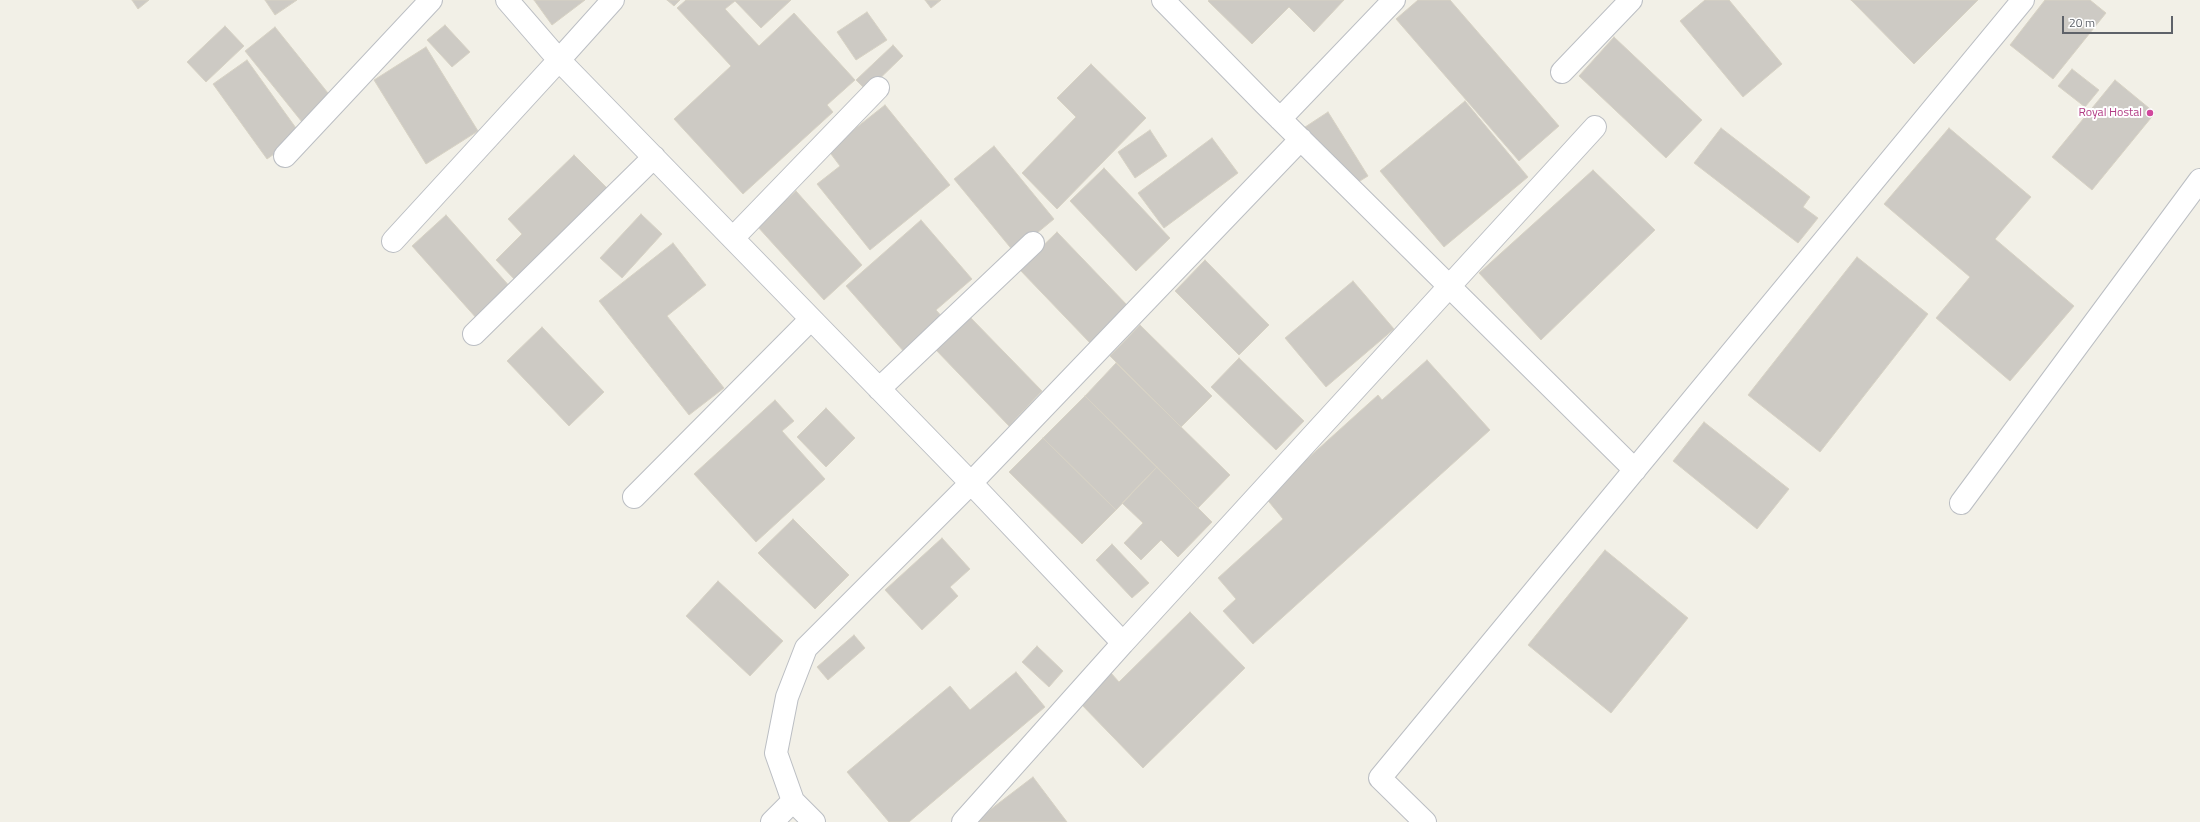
<!DOCTYPE html>
<style>
body{margin:0}
#map{position:relative;width:2200px;height:822px;overflow:hidden;background:#f2f0e7;font-family:"Titillium Web",sans-serif}
canvas{display:block}
.scale{position:absolute;left:2062px;top:16px;width:111px;height:18px;box-sizing:border-box;border:2px solid #5e6269;border-top:0;padding-left:5px;font-size:12px;line-height:14px;white-space:nowrap;color:#5e6269;-webkit-text-stroke:3px #fff;paint-order:stroke}
</style>
<div id="map">
<canvas width="2200" height="822"></canvas>
<div class="scale">20 m</div>
</div>
<script>
const g = document.querySelector('canvas').getContext('2d');
g.lineJoin = 'round';
function fill(path, color) {
  g.fillStyle = color;
  g.fill(path, 'evenodd');
}
function shape(rows) {
  const path = new Path2D();
  for (const r of rows) {
    path.moveTo(r[0], r[1]);
    for (let i = 2; i < r.length; i += 2) path.lineTo(r[i], r[i + 1]);
  }
  return path;
}
function stroke(path, color, width, dash) {
  g.strokeStyle = color;
  g.lineWidth = width;
  g.lineCap = dash ? 'butt' : 'round';
  g.setLineDash(dash || []);
  g.stroke(path);
}
function drawText(font, color, halo, rows, align = 'center') {
  g.font = font + ' "Titillium Web",sans-serif';
  g.lineWidth = 4;
  g.setLineDash([]);
  g.textBaseline = 'middle';
  g.strokeStyle = halo;
  g.fillStyle = color;
  for (const [text, x, y, turn = 0] of rows) {
    g.save();
    g.translate(x, y);
    g.rotate((+turn || 0) * Math.PI / 180);
    g.textAlign = isNaN(turn) ? turn : align;
    if (halo) g.strokeText(text, 0, 0);
    g.fillText(text, 0, 0);
    g.restore();
  }
}
const building = shape([
 [132,0,149,0,138,9,132,0],
 [265,0,297,0,275,15,265,0],
 [534,0,585,0,552,25,534,0],
 [667,0,680,0,674,6,667,0],
 [686,0,791,0,761,28,735,1,725,9,759,46,794,13,855,80,827,105,833,112,743,194,674,119,731,66,677,8,686,0],
 [925,0,941,0,931,8,925,0],
 [1209,0,1344,0,1314,32,1289,7,1252,44,1208,1,1209,0],
 [1418,0,1450,0,1559,126,1519,161,1396,19,1418,0],
 [1705,0,1729,0,1782,64,1743,97,1680,21,1705,0],
 [1851,0,1978,0,1914,64,1851,0],
 [2045,0,2090,0,2106,13,2053,79,2010,45,2045,0],
 [867,12,887,40,856,60,837,32,867,12],
 [445,25,470,52,452,67,427,40,445,25],
 [225,26,244,46,206,82,187,62,225,26],
 [275,27,332,98,302,122,245,51,275,27],
 [1614,37,1702,120,1666,158,1579,76,1614,37],
 [893,45,903,56,867,91,856,80,893,45],
 [426,47,478,131,426,164,374,80,426,47],
 [247,60,301,135,267,159,213,84,247,60],
 [1091,64,1146,118,1057,209,1022,173,1076,117,1057,98,1091,64],
 [2072,69,2099,90,2085,107,2058,86,2072,69],
 [2115,80,2155,113,2092,190,2052,157,2115,80],
 [1465,101,1528,177,1444,247,1380,171,1465,101],
 [885,105,950,185,870,250,817,184,840,166,828,150,885,105],
 [1328,112,1368,176,1347,189,1299,131,1328,112],
 [1721,128,1810,197,1803,207,1818,218,1798,243,1694,163,1721,128],
 [1949,128,2031,197,1995,239,2074,306,2010,381,1936,318,1970,277,1884,204,1949,128],
 [1150,130,1167,156,1135,178,1118,152,1150,130],
 [1212,138,1238,173,1164,228,1138,193,1212,138],
 [994,146,1054,219,1014,252,954,179,994,146],
 [574,155,609,190,516,281,496,260,522,234,508,219,574,155],
 [1104,168,1170,238,1136,271,1070,201,1104,168],
 [1593,170,1655,230,1541,340,1479,273,1593,170],
 [796,191,862,265,824,300,757,226,796,191],
 [641,214,662,234,622,278,600,258,641,214],
 [446,215,512,289,478,320,412,246,446,215],
 [921,220,972,279,936,310,944,319,905,353,846,286,921,220],
 [1057,232,1128,306,1090,343,1019,269,1057,232],
 [673,243,706,285,667,316,724,388,689,415,599,301,673,243],
 [1857,257,1928,314,1820,452,1748,395,1857,257],
 [1205,260,1269,325,1239,355,1175,291,1205,260],
 [1353,281,1394,329,1326,387,1285,338,1353,281],
 [969,316,1042,391,1009,426,935,349,969,316],
 [1140,325,1212,396,1181,427,1110,356,1140,325],
 [542,327,604,392,569,426,507,361,542,327],
 [1239,358,1304,421,1276,450,1211,387,1239,358],
 [1427,360,1490,430,1253,644,1223,611,1236,599,1218,578,1283,519,1265,497,1378,395,1382,400,1427,360],
 [1116,363,1230,475,1198,508,1085,396,1116,363],
 [1085,396,1157,467,1116,510,1043,438,1085,396],
 [775,400,794,421,782,431,825,479,756,542,694,474,775,400],
 [826,408,855,438,826,467,797,437,826,408],
 [1704,422,1789,489,1757,529,1673,461,1704,422],
 [1043,438,1116,510,1082,544,1009,472,1043,438],
 [1157,467,1212,522,1178,557,1161,540,1141,560,1124,543,1143,523,1122,503,1157,467],
 [793,519,849,575,815,609,758,553,793,519],
 [942,538,970,569,950,587,958,596,922,630,885,590,942,538],
 [1112,544,1149,583,1132,598,1096,560,1112,544],
 [1605,550,1688,618,1611,713,1528,645,1605,550],
 [718,581,783,641,750,676,686,616,718,581],
 [1190,612,1245,668,1143,768,1080,703,1111,673,1119,682,1190,612],
 [854,635,865,648,828,680,817,667,854,635],
 [1037,646,1063,671,1049,687,1022,662,1037,646],
 [1016,672,1045,707,909,822,889,822,847,772,950,686,970,710,1016,672],
 [1033,777,1067,822,974,822,1033,777]
]);
const minor = shape([
 [507,0,559,60,613,0],
 [1163,0,1265,104,1635,470],
 [1562,72,1631,0],
 [1280,119,1394,0],
 [285,156,431,0],
 [733,238,878,88],
 [393,241,559,60,971,483,1123,643,1595,127],
 [474,334,654,157],
 [879,389,1033,243],
 [634,497,811,319],
 [1961,503,2200,180],
 [793,801,776,753,787,697,806,648,971,483,1301,139],
 [772,822,793,801,814,822],
 [963,822,1123,643],
 [1425,822,1380,778,2023,0]
]);
const markers = [
 [2150,113,4,"#d1479c"]
];
const hotelNames = [
 ["Royal Hostal",2142,113]
];
fill(building, '#cdcac4');
stroke(building, '#d7d2c4', 1);
stroke(minor, '#bbbec3', 24);
stroke(minor, '#fff', 22);
for (const [x, y, r, color] of markers) {
  const dot = new Path2D();
  dot.arc(x, y, r, 0, 2 * Math.PI);
  g.fillStyle = color;
  g.fill(dot);
  stroke(dot, '#fff', 1.5);
}
drawText('12px', '#b23c85', '#fff', hotelNames, 'right');
</script>
